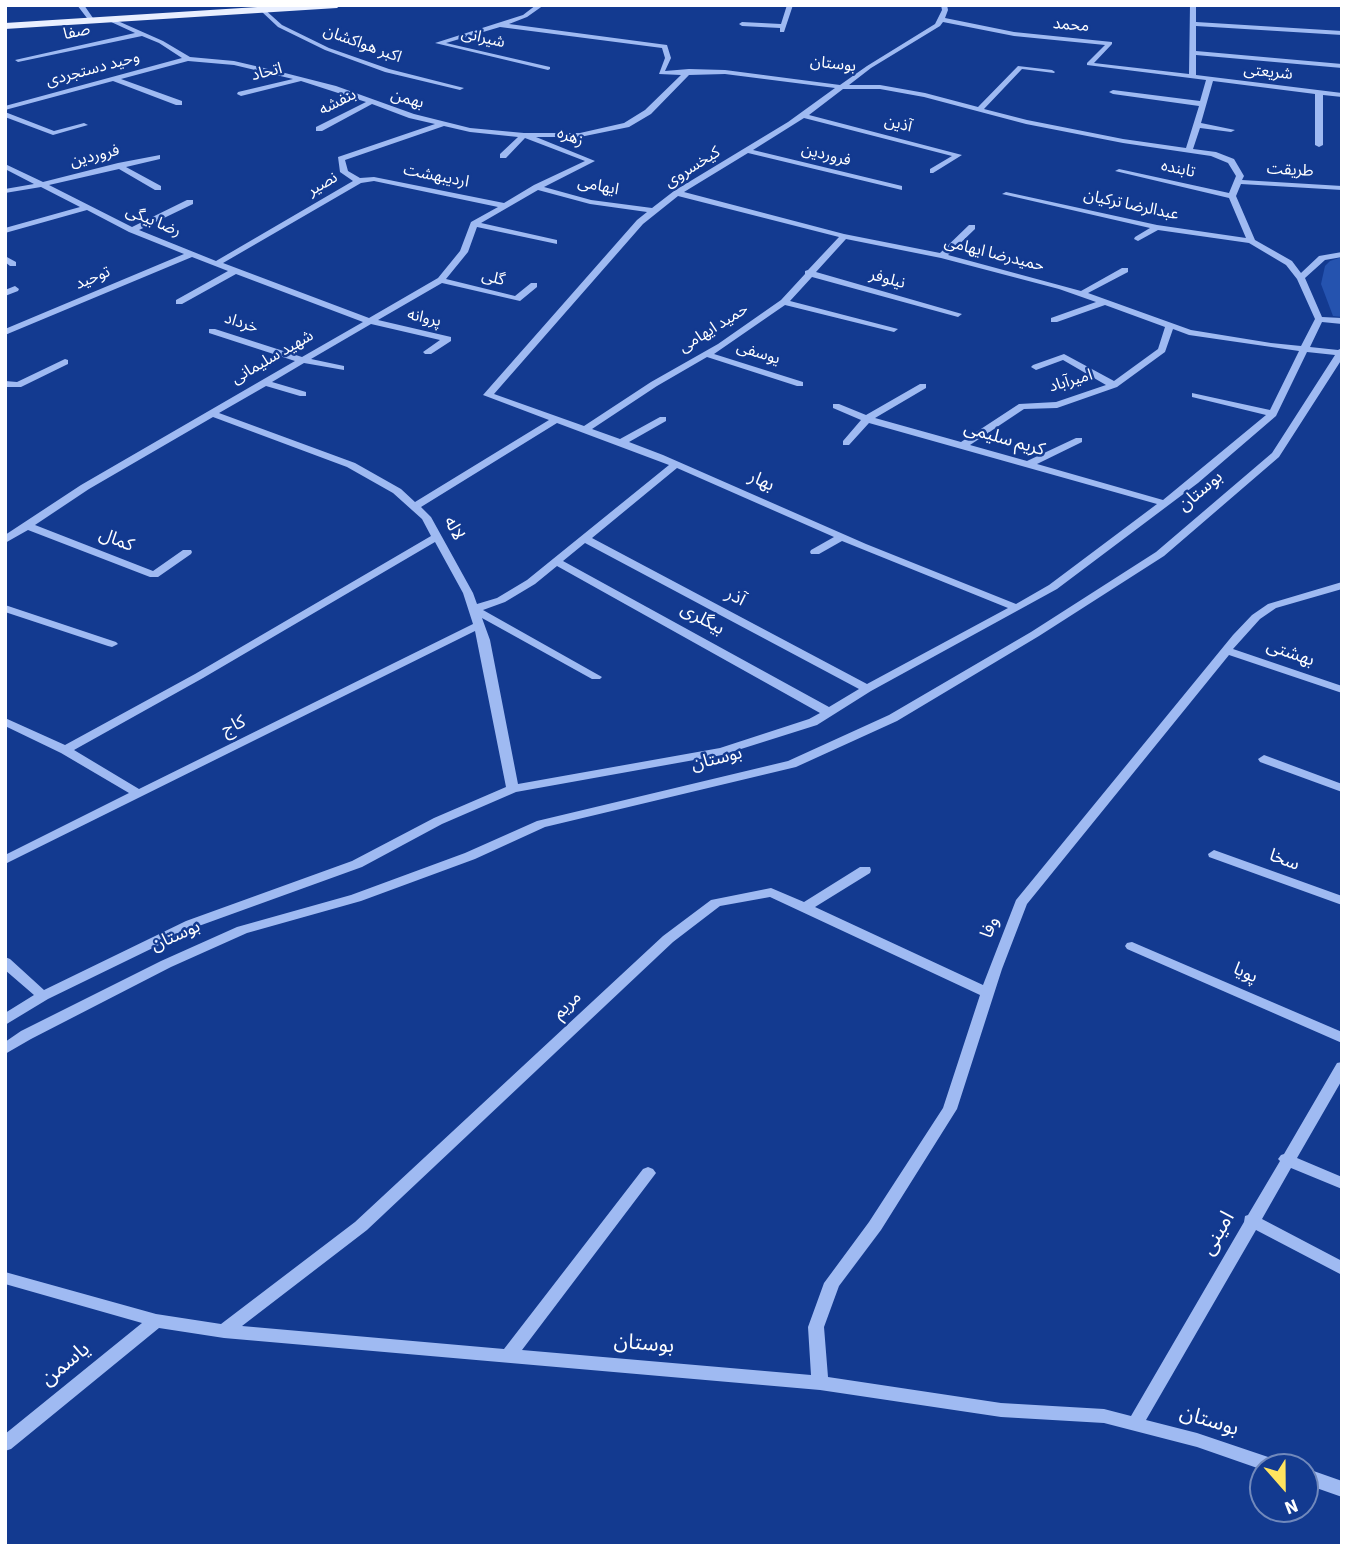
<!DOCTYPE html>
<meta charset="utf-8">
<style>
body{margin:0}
#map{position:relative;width:1347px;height:1551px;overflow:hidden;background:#133a90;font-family:"Source Sans 3",sans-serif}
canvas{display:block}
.frame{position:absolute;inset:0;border:7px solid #fff;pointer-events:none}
.north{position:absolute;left:1249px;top:1453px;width:70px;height:70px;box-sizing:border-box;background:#133a90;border:2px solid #7189bc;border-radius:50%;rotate:159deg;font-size:19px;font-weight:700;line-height:28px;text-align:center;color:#fff}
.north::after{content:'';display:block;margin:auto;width:24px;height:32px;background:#ffe45f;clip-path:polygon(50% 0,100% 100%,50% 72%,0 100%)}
</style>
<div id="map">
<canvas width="1347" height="1551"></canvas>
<div class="frame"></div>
<div class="north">N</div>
</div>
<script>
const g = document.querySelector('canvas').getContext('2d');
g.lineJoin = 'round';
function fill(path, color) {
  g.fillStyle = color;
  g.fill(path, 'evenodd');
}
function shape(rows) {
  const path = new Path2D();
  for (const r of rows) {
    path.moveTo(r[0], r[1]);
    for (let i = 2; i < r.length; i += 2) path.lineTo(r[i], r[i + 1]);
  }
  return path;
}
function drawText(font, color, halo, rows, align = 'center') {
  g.font = font + ' "Source Sans 3","Noto Sans Arabic",sans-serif';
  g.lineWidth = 5;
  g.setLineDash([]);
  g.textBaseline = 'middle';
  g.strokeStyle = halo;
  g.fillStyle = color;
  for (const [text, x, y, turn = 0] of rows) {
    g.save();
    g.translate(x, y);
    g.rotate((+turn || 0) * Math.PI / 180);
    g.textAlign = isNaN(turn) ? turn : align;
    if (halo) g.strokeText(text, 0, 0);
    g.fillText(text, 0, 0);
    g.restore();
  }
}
const green = shape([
 [1342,257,1342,317,1333,316,1321,284,1325,266,1330,261]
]);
const minor = shape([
 [77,5,84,5,95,21,94,22,90,22,77,5],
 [536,5,544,5,527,17,509,24,667,45,671,58,665,71,689,69,725,70,840,85,867,66,935,24,942,10,941,5,947,5,948,10,945,18,1014,32,1112,42,1112,44,1094,63,1189,74,1190,5,1196,5,1196,22,1342,31,1342,35,1196,26,1196,51,1342,64,1342,68,1196,55,1196,75,1342,93,1342,97,1323,95,1323,145,1319,147,1315,145,1315,94,1213,81,1201,123,1235,130,1231,132,1200,128,1193,149,1216,152,1234,159,1244,176,1242,180,1342,186,1342,190,1241,184,1236,196,1255,240,1292,261,1301,273,1319,256,1342,252,1342,257,1325,260,1305,278,1322,317,1342,318,1342,324,1322,322,1310,347,1338,350,1342,348,1342,359,1279,457,1164,556,1039,636,897,721,796,767,545,827,475,859,361,901,247,933,171,967,31,1039,5,1054,5,1042,21,1031,161,961,237,927,351,895,465,853,537,821,788,761,889,715,1031,632,1156,552,1272,453,1335,355,1307,352,1276,416,1198,483,1057,589,871,691,817,725,722,755,516,792,442,824,362,867,196,927,48,999,5,1025,5,1013,34,995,5,970,5,957,10,959,44,990,186,921,352,861,434,818,506,787,475,631,5,864,5,855,129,793,61,753,5,726,5,718,65,745,195,674,431,536,422,519,393,493,347,467,213,417,89,489,35,525,153,571,183,550,191,550,192,552,191,554,158,577,150,577,28,530,5,543,5,535,81,485,295,361,209,333,209,329,215,329,302,357,363,322,236,274,182,304,176,304,176,300,228,271,192,257,5,335,5,329,184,254,129,232,87,210,5,233,5,228,80,207,41,187,5,193,5,189,34,184,5,169,5,164,43,182,118,163,160,155,160,159,126,167,161,186,161,190,155,190,119,169,49,185,132,227,187,200,193,200,193,204,139,230,216,261,353,181,340,172,338,157,435,124,409,118,372,104,322,131,316,131,316,127,366,102,301,81,241,96,237,94,238,92,293,79,234,65,188,61,121,79,182,101,182,105,176,105,113,81,5,110,5,106,182,58,159,43,142,36,18,62,15,60,135,33,109,21,109,19,111,18,163,41,190,57,234,61,281,72,336,86,414,114,470,128,524,133,580,133,624,123,645,110,681,75,659,74,665,58,662,48,500,27,446,43,550,67,550,69,548,70,435,43,523,15,536,5],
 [943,22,1014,36,1105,45,1087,63,1087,65,1206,80,1200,101,1113,90,1109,92,1113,94,1199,106,1186,148,1123,139,1027,120,984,109,1022,69,1054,73,1055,72,1052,70,1018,66,978,107,925,93,880,85,849,85,871,68,940,26,943,22],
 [725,74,835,88,788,122,674,191,652,208,591,200,544,187,595,161,536,137,580,137,629,127,651,114,689,75,725,74],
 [843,89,880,89,924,97,1026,124,1123,143,1211,156,1228,163,1236,176,1229,193,1119,169,1115,171,1229,198,1246,238,1157,225,1006,192,1002,194,1150,228,1135,237,1134,239,1138,241,1158,230,1249,243,1286,265,1297,279,1315,319,1301,346,1271,343,1191,330,1088,293,1128,272,1128,268,1122,268,1081,291,948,255,975,229,975,225,969,225,940,253,844,234,684,192,748,153,902,190,902,186,753,150,804,118,952,156,930,169,930,173,933,173,962,155,809,115,843,89],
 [444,126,470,132,518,137,500,154,500,158,506,158,525,138,585,161,534,185,504,203,374,177,360,178,348,171,345,160,444,126],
 [374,181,498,207,471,222,460,251,438,278,369,318,223,263,361,183,374,181],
 [538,190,590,204,647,212,637,220,483,395,549,420,415,502,401,489,355,463,219,413,266,386,300,396,306,396,306,392,272,382,304,363,344,370,344,366,311,359,371,324,440,340,423,352,425,354,431,354,451,341,451,337,378,320,442,283,520,301,537,287,537,283,531,283,515,296,446,279,468,252,477,227,557,244,557,240,481,223,538,190],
 [678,196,839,237,808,270,805,271,805,274,781,300,718,344,651,382,584,426,494,394,643,224,678,196],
 [846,239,941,258,1059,289,1096,302,1051,318,1051,322,1057,322,1105,305,1165,327,1158,349,1114,381,1064,354,1033,365,1031,367,1036,370,1063,360,1106,385,1056,402,1019,404,961,442,875,418,926,388,926,384,920,384,866,415,839,404,833,404,833,408,861,420,843,441,843,445,849,445,869,423,1157,504,1049,585,1016,604,866,544,663,455,629,442,666,421,666,417,660,417,620,439,592,429,657,386,707,357,797,386,803,386,803,382,714,354,785,305,894,332,898,329,790,301,812,277,958,317,962,314,816,272,846,239],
 [1173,329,1189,335,1299,351,1270,410,1192,393,1192,397,1266,415,1163,500,1037,464,1082,442,1082,438,1076,438,1027,461,970,445,1024,409,1057,408,1117,387,1165,352,1173,329],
 [557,423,669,465,527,580,497,598,477,604,473,593,431,517,421,507,557,423],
 [677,468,834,537,811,550,810,552,811,554,819,554,842,541,1008,608,867,684,592,538,677,468],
 [435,542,463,593,473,624,139,789,74,750,203,678,435,542],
 [585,543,859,689,829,707,563,561,585,543],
 [557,566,820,713,809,719,720,748,518,784,490,640,482,618,592,679,600,679,602,677,483,610,505,602,535,584,557,566],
 [787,5,793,5,784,32,780,32,780,28,742,26,739,24,742,22,781,24,787,5],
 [263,8,282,25,329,48,389,69,464,88,460,90,385,72,325,50,278,27,261,11,260,10,263,8],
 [5,112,54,131,84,123,88,125,53,135,5,117,5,112],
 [5,256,16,262,16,266,10,266,5,262,5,256],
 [15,286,19,289,18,291,5,296,5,290,15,286],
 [65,359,68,360,68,364,21,387,5,387,5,381,17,382,65,359],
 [1342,582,1342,589,1276,608,1260,619,1233,649,1342,686,1342,693,1229,655,1027,904,1002,969,957,1109,881,1230,839,1286,824,1327,828,1377,1001,1403,1104,1409,1131,1416,1244,1222,1245,1216,1248,1215,1280,1161,1278,1159,1281,1155,1284,1154,1337,1063,1342,1062,1342,1080,1297,1158,1342,1177,1342,1189,1291,1168,1262,1219,1342,1261,1342,1275,1256,1230,1146,1420,1197,1433,1277,1460,1283,1462,1286,1467,1263,1467,1263,1470,1197,1447,1104,1423,1001,1417,820,1390,224,1338,159,1328,11,1449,5,1451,5,1434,142,1323,5,1284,5,1272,156,1314,221,1324,355,1222,663,936,711,900,771,888,804,902,860,867,870,867,871,870,870,873,815,907,983,985,1016,900,1233,635,1252,615,1268,604,1342,582],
 [770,897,980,995,943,1108,869,1222,824,1283,808,1327,811,1375,522,1350,653,1177,656,1173,653,1169,648,1167,643,1169,504,1349,242,1326,367,1230,673,942,720,906,770,897],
 [5,605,116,642,118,644,112,647,108,646,5,612,5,605],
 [1264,755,1342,784,1342,792,1260,762,1258,759,1264,755],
 [1214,850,1342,896,1342,905,1209,857,1208,854,1214,850],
 [1132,942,1342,1032,1342,1043,1127,949,1125,946,1127,943,1132,942],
 [1305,1468,1342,1481,1342,1497,1305,1484,1305,1468]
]);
const major = shape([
 [289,5,341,5,337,8,5,29,5,23,289,5]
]);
const farStreetnames = [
 ["محمد",1071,26,5],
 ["صفا",77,33,-12],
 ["شیرانی",483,39,13],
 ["اکبر هواکشان",362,45,20],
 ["بوستان",833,65,6],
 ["وحید دستجردی",93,70,-15],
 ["اتحاد",267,73,-14],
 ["شریعتی",1268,73,6],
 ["بهمن",407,100,16],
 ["بنفشه",338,103,-27],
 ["آذین",898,125,14],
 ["زهره",570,138,21],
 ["فروردین",826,156,14],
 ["فروردین",95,157,-14],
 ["کیخسروی",693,168,-32],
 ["تابنده",1178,170,12],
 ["طریقت",1290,171,3],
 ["اردیبهشت",436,177,11],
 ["نصیر",323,185,-30],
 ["ایهامی",598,187,11],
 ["عبدالرضا ترکیان",1131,206,12],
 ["رضا بیگی",153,222,22],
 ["حمیدرضا ایهامی",994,255,14],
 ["توحید",93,279,-23],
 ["گلی",493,279,14],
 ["نیلوفر",887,280,15],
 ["پروانه",424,319,13],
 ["خرداد",241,324,18],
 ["حمید ایهامی",714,329,-32],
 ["یوسفی",758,354,17],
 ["شهید سلیمانی",273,358,-30],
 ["امیرآباد",1071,382,-17]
];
const streetNames = [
 ["کریم سلیمی",1004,440,16],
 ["بهار",761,482,24],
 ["بوستان",1201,492,-40],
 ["لاله",453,529,62],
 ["کمال",116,541,21],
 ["آذر",735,598,28],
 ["بیگلری",702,620,29],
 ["بهشتی",1290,654,19],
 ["کاج",234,727,-26],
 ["بوستان",717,760,-14],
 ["سخا",1284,861,20],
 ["وفا",991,928,-68],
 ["بوستان",176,937,-24],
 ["پویا",1245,974,24],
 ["مریم",568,1006,-43]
];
const nearStreetnames = [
 ["امینی",1219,1234,-60],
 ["بوستان",644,1345,5],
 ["یاسمن",66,1365,-39],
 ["بوستان",1209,1422,17]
];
fill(green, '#2553af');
fill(minor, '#9fbaf2');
fill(major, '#e9efff');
drawText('16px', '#fff', '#133a90', farStreetnames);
drawText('18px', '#fff', '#133a90', streetNames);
drawText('21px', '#fff', '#133a90', nearStreetnames);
</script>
